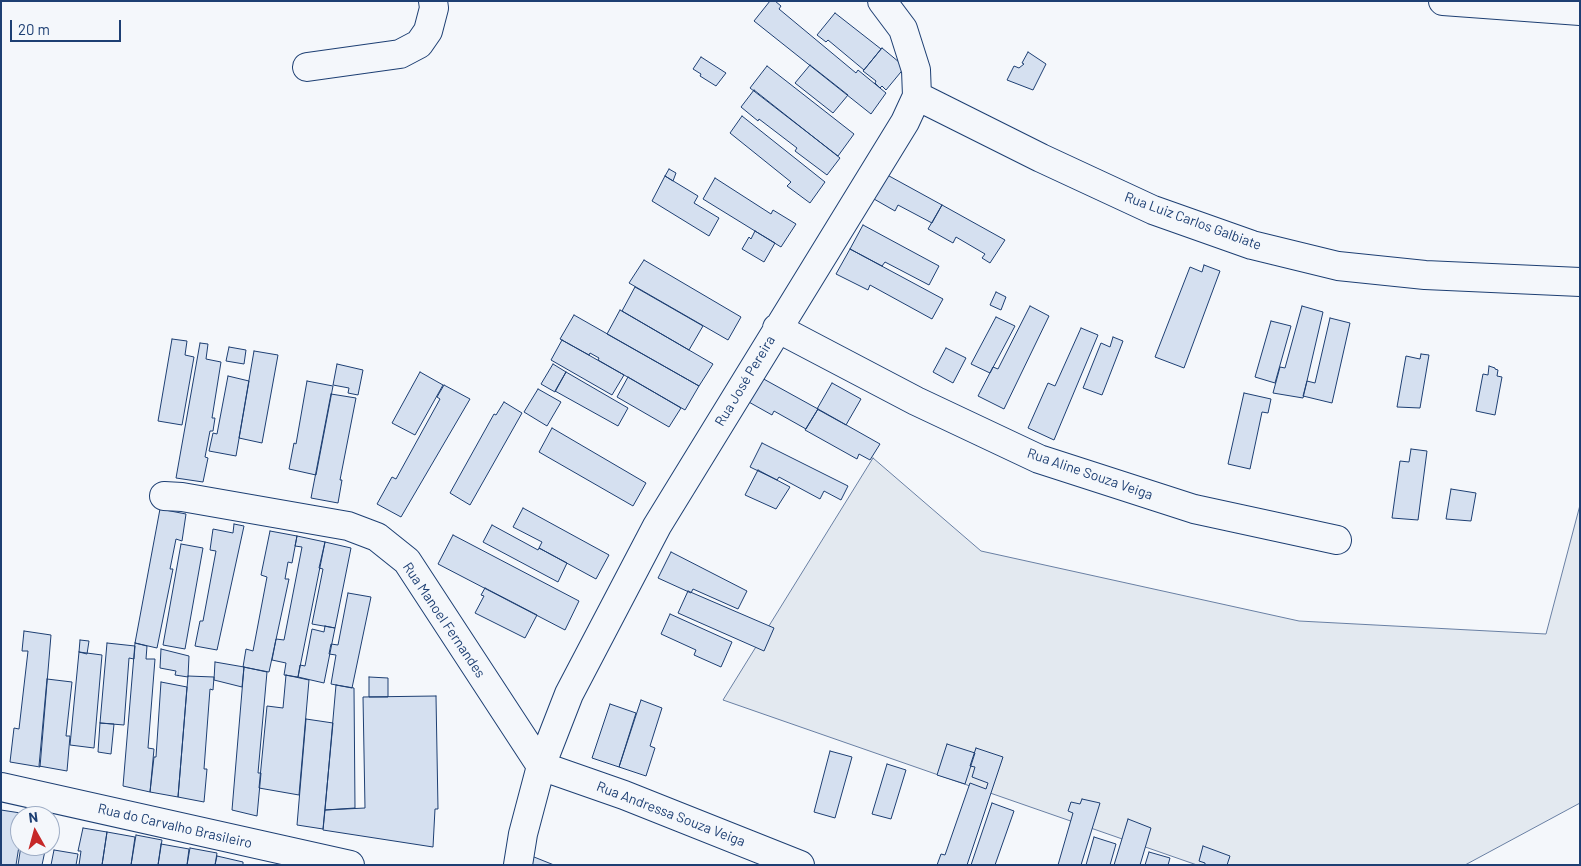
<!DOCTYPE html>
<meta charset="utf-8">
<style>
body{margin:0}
#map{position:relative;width:1581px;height:866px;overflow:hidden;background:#f4f7fb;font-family:Barlow,sans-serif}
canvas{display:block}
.frame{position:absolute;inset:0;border:2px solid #1d3f73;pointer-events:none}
.north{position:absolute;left:10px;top:806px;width:50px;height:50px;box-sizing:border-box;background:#f4f7fb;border:1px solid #9eadc5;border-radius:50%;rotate:353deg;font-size:14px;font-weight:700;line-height:20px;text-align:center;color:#1d3f73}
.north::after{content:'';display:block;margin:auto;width:18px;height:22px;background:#c62828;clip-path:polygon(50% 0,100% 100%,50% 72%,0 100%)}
.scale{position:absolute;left:10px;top:20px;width:111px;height:22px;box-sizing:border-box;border:2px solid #1d3f73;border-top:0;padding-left:6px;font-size:15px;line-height:18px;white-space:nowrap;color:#1d3f73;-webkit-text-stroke:4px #f4f7fb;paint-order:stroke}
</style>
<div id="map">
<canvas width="1581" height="866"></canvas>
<div class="frame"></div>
<div class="north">N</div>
<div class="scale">20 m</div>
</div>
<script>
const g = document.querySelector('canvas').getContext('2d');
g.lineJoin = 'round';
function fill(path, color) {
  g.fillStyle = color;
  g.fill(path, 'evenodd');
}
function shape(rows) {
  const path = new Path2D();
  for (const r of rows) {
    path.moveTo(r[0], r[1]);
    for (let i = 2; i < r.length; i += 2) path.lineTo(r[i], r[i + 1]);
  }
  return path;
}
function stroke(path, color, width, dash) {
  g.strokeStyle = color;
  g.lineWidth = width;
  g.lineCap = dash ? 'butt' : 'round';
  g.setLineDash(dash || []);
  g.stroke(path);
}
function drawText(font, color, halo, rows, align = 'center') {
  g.font = font + ' Barlow,sans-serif';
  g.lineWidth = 4;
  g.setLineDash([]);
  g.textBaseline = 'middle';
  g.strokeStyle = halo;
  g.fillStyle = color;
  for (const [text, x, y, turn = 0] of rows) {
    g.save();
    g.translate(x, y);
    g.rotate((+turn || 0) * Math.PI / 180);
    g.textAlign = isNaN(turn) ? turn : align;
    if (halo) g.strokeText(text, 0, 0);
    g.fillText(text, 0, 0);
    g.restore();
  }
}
const green = shape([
 [873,458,981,551,1299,621,1546,634,1580,505,1580,803,1465,865,1197,865,723,700,873,458]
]);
const building = shape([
 [770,1,775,1,781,6,779,9,856,73,858,70,886,93,871,114,754,21,770,1],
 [835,13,881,49,864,70,828,40,826,42,817,35,835,13],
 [882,48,905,67,886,90,882,86,880,88,875,83,876,81,863,71,882,48],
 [1028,52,1046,64,1033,90,1007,80,1014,66,1019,68,1024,64,1022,63,1028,52],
 [701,57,726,73,716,86,700,76,701,74,693,69,701,57],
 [810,65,848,95,833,113,795,83,810,65],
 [767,66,854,134,838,156,750,88,767,66],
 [754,90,840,158,827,175,795,151,797,148,759,119,758,121,741,107,754,90],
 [742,116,825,182,810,203,787,186,791,182,730,133,742,116],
 [669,169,676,173,673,181,665,176,669,169],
 [880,171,942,205,932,223,898,205,895,211,867,195,880,171],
 [665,176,698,196,694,203,719,218,709,236,652,201,665,176],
 [715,178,771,214,773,210,796,224,781,247,703,199,715,178],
 [942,205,1005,240,990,263,982,258,985,254,956,237,953,243,928,229,942,205],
 [863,225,939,266,929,285,885,262,882,266,850,249,863,225],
 [755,231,775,243,764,262,742,249,749,237,751,239,755,231],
 [850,249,943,299,932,319,870,285,868,290,836,274,850,249],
 [644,260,741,317,728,340,629,283,644,260],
 [1204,265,1220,271,1184,368,1155,357,1190,267,1202,272,1204,265],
 [635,287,703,326,689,350,622,311,635,287],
 [996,292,1006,297,1001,310,990,305,996,292],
 [1030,306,1049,316,1004,409,978,396,993,367,998,369,1030,306],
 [1302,306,1323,312,1303,398,1273,393,1280,367,1285,368,1302,306],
 [620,310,713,364,699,386,607,334,620,310],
 [574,315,699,386,685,410,598,360,599,358,590,353,589,355,560,339,574,315],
 [996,317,1015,326,990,373,971,364,996,317],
 [1330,318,1350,323,1332,403,1303,396,1307,381,1315,383,1330,318],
 [1271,321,1291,326,1275,383,1255,377,1271,321],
 [1081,328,1098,335,1054,440,1028,428,1048,383,1055,386,1081,328],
 [1113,337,1123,341,1102,395,1083,388,1101,343,1110,347,1113,337],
 [172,339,187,341,185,355,194,357,182,425,158,421,172,339],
 [562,340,624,375,612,395,551,360,562,340],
 [200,343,208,344,206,359,221,362,212,418,215,418,213,431,210,431,205,457,208,458,203,482,176,478,200,343],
 [229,347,246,350,244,364,226,361,229,347],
 [946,348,966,358,953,383,933,372,946,348],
 [254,351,278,355,262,443,239,438,254,351],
 [1421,354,1429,355,1420,408,1397,407,1406,356,1420,359,1421,354],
 [337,364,363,370,358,395,348,393,349,388,333,385,337,364],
 [553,364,566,372,555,392,541,384,553,364],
 [1489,366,1495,368,1495,369,1498,370,1497,376,1502,377,1495,415,1476,411,1483,374,1488,375,1489,366],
 [420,372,443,385,415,435,392,423,420,372],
 [566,372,628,408,618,426,555,391,566,372],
 [228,376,249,381,236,456,209,451,213,433,217,434,228,376],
 [628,377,681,408,669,427,617,397,628,377],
 [760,377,818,409,806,429,774,411,772,415,747,401,760,377],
 [307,381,333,386,316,475,289,469,294,443,296,444,307,381],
 [832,383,861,399,846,425,817,409,832,383],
 [444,385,470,399,401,517,377,504,392,477,396,479,440,399,437,397,444,385],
 [538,389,561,402,547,426,524,412,538,389],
 [1244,393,1271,399,1268,413,1262,412,1250,469,1228,464,1244,393],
 [331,394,356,398,340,480,342,480,338,503,311,498,331,394],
 [504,402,522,413,470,505,450,493,494,414,496,415,504,402],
 [818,409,880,444,870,460,859,454,857,459,805,430,818,409],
 [552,428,646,483,633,506,539,452,552,428],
 [762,443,848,486,841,500,824,491,820,499,779,477,777,480,750,467,762,443],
 [1411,449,1427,451,1418,520,1392,518,1400,461,1409,462,1411,449],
 [758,470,790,487,776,509,745,495,758,470],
 [1451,489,1476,493,1471,521,1446,519,1451,489],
 [523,508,609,555,596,579,539,548,542,542,513,527,523,508],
 [160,509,186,514,182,541,176,539,170,569,173,569,157,648,135,643,160,509],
 [234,524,244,526,217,650,195,646,200,621,203,621,216,551,210,550,213,529,233,533,234,524],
 [492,525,538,550,539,548,567,563,558,582,483,542,492,525],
 [270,531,297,536,292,563,288,562,285,579,289,579,269,672,243,667,246,649,253,651,267,577,261,575,270,531],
 [453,535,579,601,565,630,438,564,453,535],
 [297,536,325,542,298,677,284,675,286,663,272,660,276,639,284,640,302,547,295,546,297,536],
 [325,542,351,548,335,628,312,624,323,569,319,568,325,542],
 [181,544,203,548,185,649,163,645,181,544],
 [671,552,747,591,738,609,693,589,691,593,658,578,671,552],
 [485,588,537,615,525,638,475,613,484,596,481,595,485,588],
 [688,591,774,628,764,651,678,613,688,591],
 [348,593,371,597,352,688,331,684,336,655,329,654,331,644,338,645,348,593],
 [670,614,732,642,721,667,694,655,696,650,661,634,670,614],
 [325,626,335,628,324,683,298,677,300,665,305,666,312,629,324,632,325,626],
 [24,631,51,635,40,767,10,762,14,728,19,729,28,651,22,651,24,631],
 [80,640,89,641,87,654,79,652,80,640],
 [107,643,135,646,134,659,129,658,124,725,100,723,107,643],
 [135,643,147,646,146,659,155,659,148,748,154,749,150,792,123,786,135,643],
 [161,649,189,656,188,677,175,675,176,671,160,668,161,649],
 [79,652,102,655,94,748,70,745,79,652],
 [215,662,244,667,242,687,214,680,215,662],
 [244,667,267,672,258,773,261,773,257,816,232,810,244,667],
 [286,675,309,680,299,795,259,788,267,706,283,708,286,675],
 [188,676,214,677,213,690,210,689,204,769,207,769,204,802,178,797,188,676],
 [369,677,388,678,388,697,369,697,369,677],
 [47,679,72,682,66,736,70,736,67,771,39,766,47,679],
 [161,682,187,687,178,797,150,792,154,757,156,757,161,682],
 [336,685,354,688,355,808,325,810,336,685],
 [436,696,438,809,435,809,433,847,323,830,325,810,365,808,363,697,436,696],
 [641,700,662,708,650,746,655,748,646,776,619,767,641,700],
 [610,704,636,713,619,767,592,758,610,704],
 [306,719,333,723,323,829,297,825,306,719],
 [100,723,114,724,111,754,98,752,100,723],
 [947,744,975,753,965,784,937,775,947,744],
 [976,748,1003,757,967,865,937,865,941,854,945,855,970,783,986,789,988,783,972,777,975,767,970,766,976,748],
 [830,751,852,757,835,818,814,812,830,751],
 [887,764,906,770,891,819,872,814,887,764],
 [1082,799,1100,803,1081,865,1058,865,1073,813,1068,811,1071,802,1080,804,1082,799],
 [992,803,1014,811,995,865,971,865,992,803],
 [1,810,27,814,27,816,20,816,20,846,21,846,19,846,16,865,1,865,1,810],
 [1128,819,1151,828,1140,865,1114,865,1128,819],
 [83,828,107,832,102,865,79,865,81,851,78,851,83,828],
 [107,832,135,837,131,865,102,865,107,832],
 [136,835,162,840,158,865,131,865,136,835],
 [1094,837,1116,844,1110,865,1086,865,1094,837],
 [161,844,189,849,187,865,158,865,161,844],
 [21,846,46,846,42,865,18,865,21,846],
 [1203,846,1230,856,1227,865,1205,865,1205,863,1199,861,1203,846],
 [190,848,217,853,215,865,187,865,190,848],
 [54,850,78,854,76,865,51,865,54,850],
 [1149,852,1170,858,1168,865,1145,865,1149,852],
 [529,855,554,865,529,865,529,855],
 [217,856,243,862,243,865,215,865,217,856]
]);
const minor = shape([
 [1443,1,1580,11],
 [307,67,400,54,419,44,428,31,434,8,433,1],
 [917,96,1041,158,1153,210,1252,245,1338,266,1425,275,1580,282],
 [777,328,916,401,1039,459,1194,509,1337,540],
 [164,496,182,497,348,526,377,537,407,561,541,766],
 [541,766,624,795,800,865],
 [1,787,350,865],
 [518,865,523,834,541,766,569,694,657,526,905,122,917,96,916,70,903,29,882,1]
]);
const streetNames = [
 ["Rua Luiz Carlos Galbiate",1193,221,20],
 ["Rua José Pereira",745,381,-59],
 ["Rua Aline Souza Veiga",1090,474,19],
 ["Rua Manoel Fernandes",444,620,56],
 ["Rua Andressa Souza Veiga",671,814,21],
 ["Rua do Carvalho Brasileiro",175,826,13]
];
fill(green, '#e3e9f0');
stroke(green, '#687fa3', 1);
fill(building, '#d5e0f0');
stroke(building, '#1d3f73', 1);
stroke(minor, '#1d3f73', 30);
stroke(minor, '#f4f7fb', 28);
drawText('14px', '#1d3f73', '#f4f7fb', streetNames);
</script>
